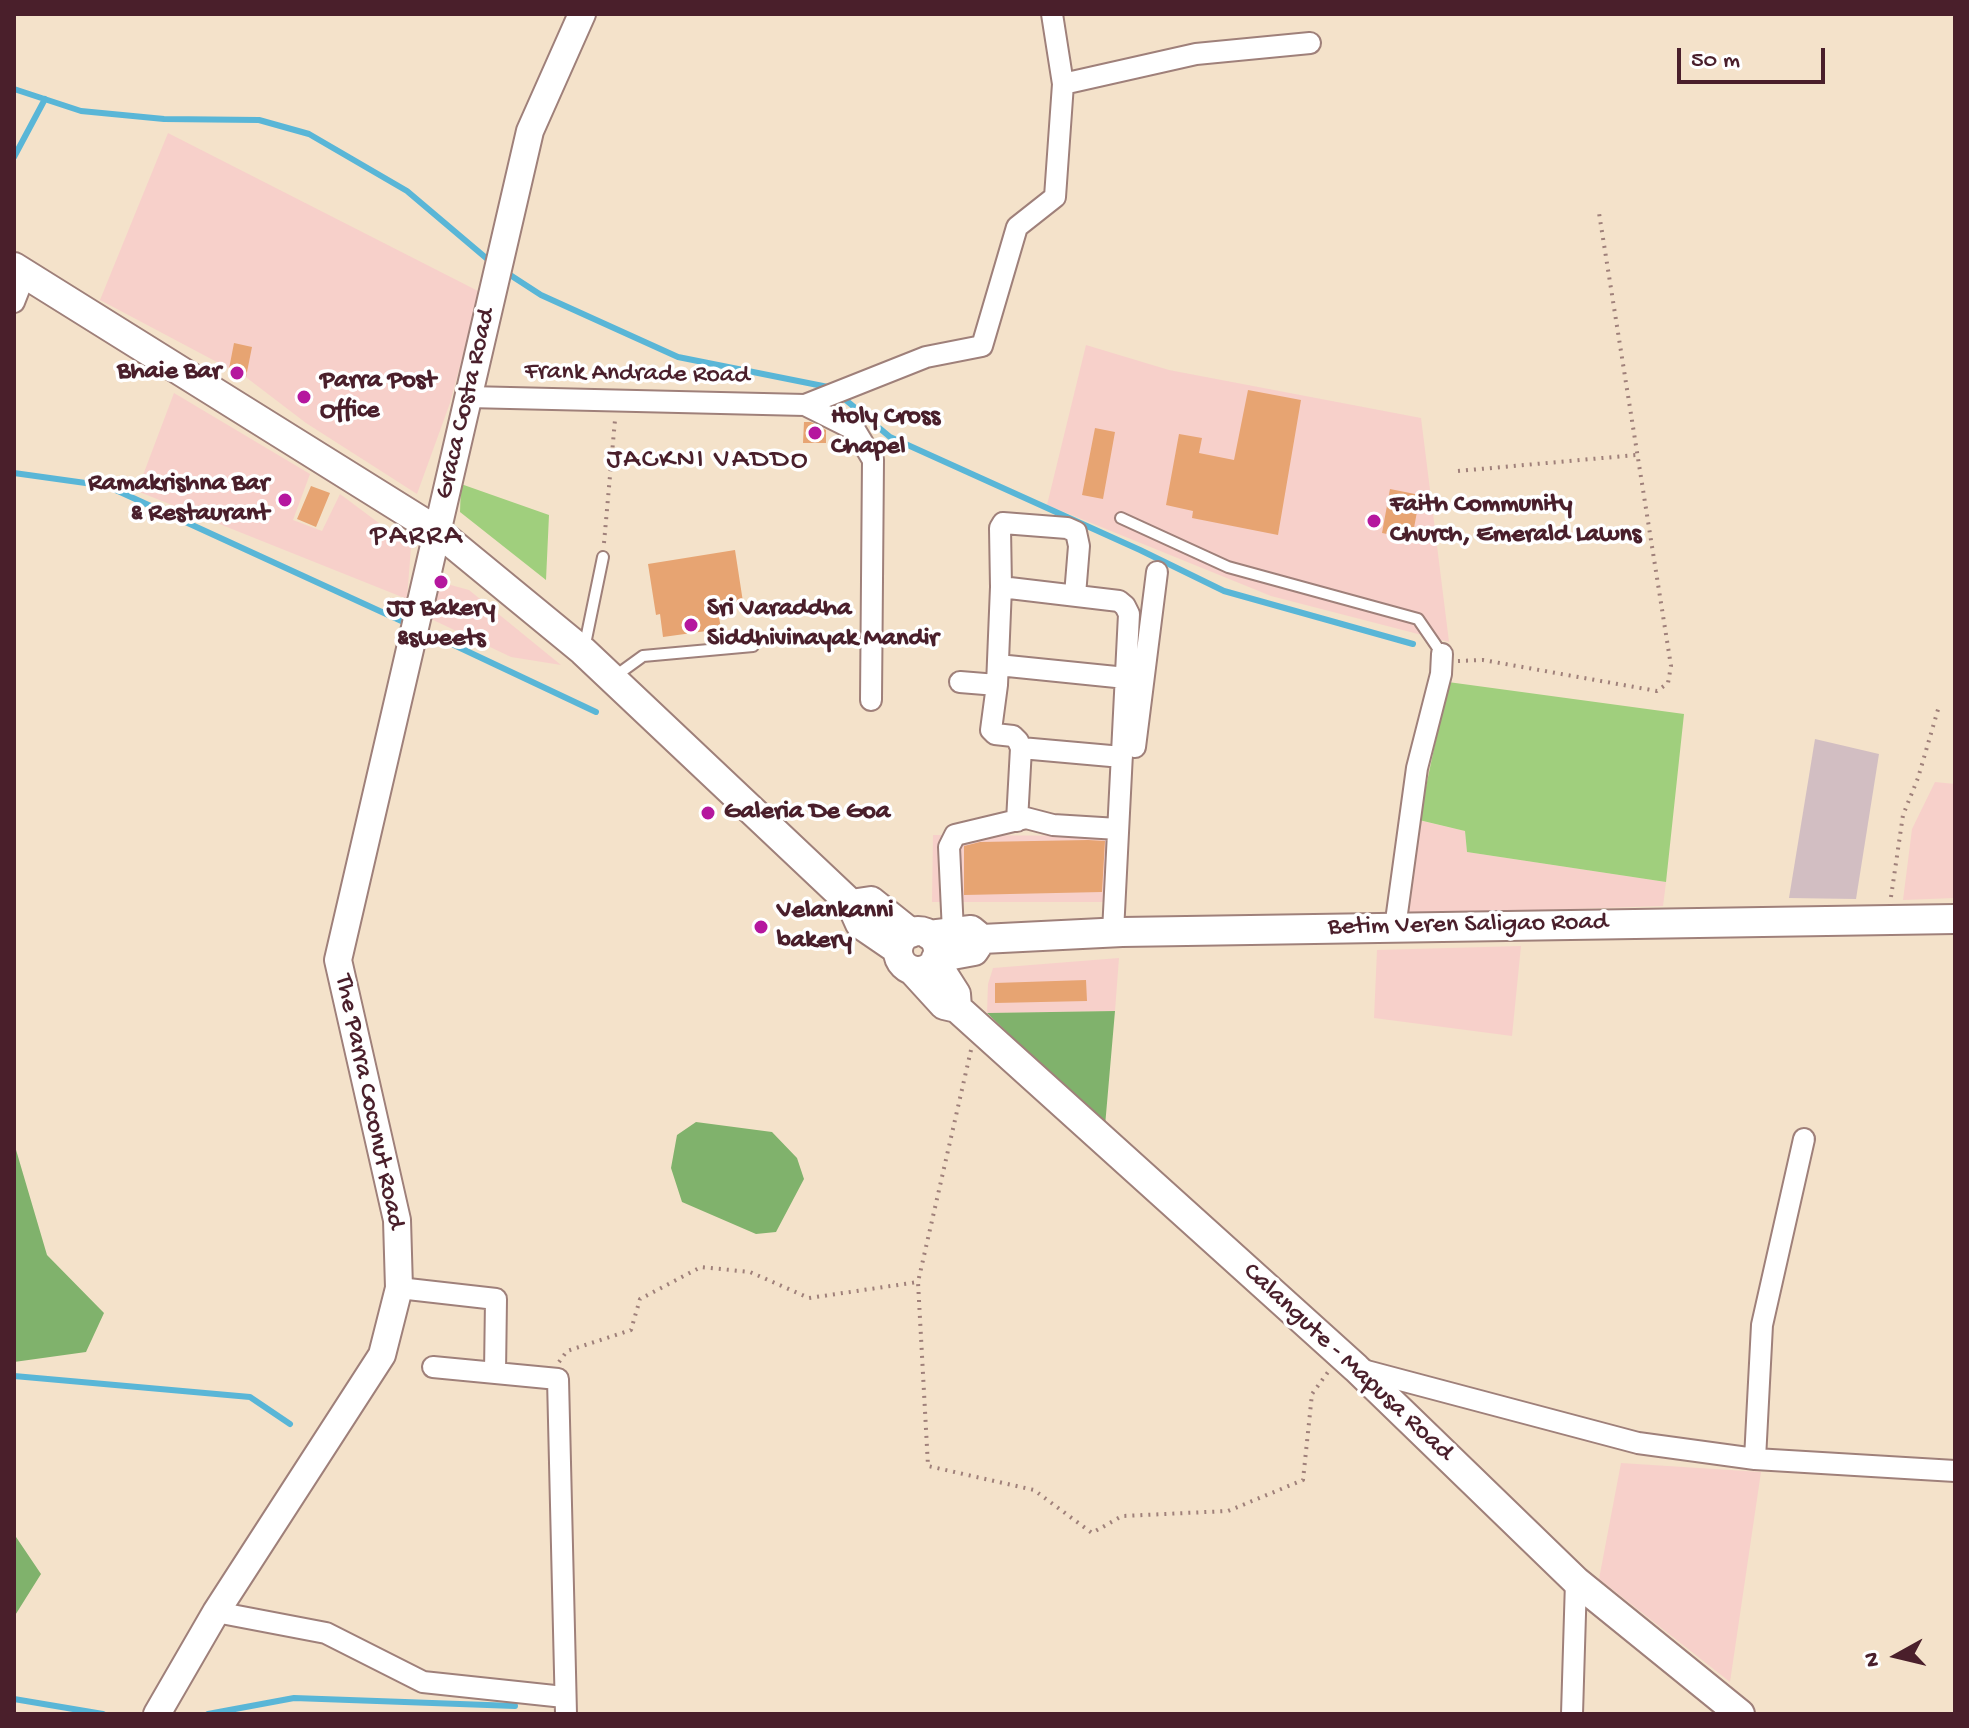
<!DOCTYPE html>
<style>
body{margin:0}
#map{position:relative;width:1969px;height:1728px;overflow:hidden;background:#f4e2ca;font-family:"Gochi Hand",sans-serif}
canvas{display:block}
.frame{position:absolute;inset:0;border:16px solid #4a1f2b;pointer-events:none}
.north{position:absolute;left:1857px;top:1616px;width:80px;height:80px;-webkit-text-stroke:6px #fff;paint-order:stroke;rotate:262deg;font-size:22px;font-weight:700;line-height:32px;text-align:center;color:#4a1f2b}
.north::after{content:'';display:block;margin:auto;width:28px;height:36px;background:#4a1f2b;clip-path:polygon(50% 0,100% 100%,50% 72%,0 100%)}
.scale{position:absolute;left:1677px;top:48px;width:148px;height:36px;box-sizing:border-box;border:4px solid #4a1f2b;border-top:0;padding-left:10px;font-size:24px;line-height:28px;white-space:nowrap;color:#4a1f2b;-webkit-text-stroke:6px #fff;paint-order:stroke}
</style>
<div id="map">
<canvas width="1969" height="1728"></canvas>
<div class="frame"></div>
<div class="north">N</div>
<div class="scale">50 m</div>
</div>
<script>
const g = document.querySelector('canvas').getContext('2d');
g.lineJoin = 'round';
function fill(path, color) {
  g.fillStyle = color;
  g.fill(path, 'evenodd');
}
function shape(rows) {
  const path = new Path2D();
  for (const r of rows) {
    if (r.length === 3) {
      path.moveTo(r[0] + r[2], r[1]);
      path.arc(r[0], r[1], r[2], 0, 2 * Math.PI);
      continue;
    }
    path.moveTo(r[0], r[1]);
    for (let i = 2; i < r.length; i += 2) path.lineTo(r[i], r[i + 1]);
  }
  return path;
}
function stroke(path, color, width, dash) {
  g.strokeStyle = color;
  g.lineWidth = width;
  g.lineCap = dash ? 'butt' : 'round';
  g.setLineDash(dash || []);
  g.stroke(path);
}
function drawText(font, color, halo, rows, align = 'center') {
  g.font = font + ' "Gochi Hand",sans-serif';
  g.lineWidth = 7;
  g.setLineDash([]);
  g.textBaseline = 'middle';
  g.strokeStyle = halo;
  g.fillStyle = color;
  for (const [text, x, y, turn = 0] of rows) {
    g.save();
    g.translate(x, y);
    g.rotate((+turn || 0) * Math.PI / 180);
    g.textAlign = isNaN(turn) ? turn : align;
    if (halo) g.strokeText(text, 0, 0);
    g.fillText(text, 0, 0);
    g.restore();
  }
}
const built = shape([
 [168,133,480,292,450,403,417,494,306,423,247,378,100,300],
 [1086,345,1169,370,1421,418,1449,642,1271,596,1047,505],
 [174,393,310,474,293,520,322,531,340,494,411,547,407,599,137,491],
 [436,581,469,590,561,665,511,657,429,618],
 [1935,782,1955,784,1955,898,1903,900,1912,829],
 [1418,820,1465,831,1467,852,1666,882,1663,906,1402,915],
 [933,835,1123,836,1119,902,932,902],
 [1521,946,1512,1036,1374,1018,1377,950],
 [1119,958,1115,1011,987,1013,988,984,993,968],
 [1621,1463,1761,1472,1730,1682,1599,1579]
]);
const industrial = shape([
 [1815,739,1879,754,1856,899,1789,898]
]);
const green = shape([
 [461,484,549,515,546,580,460,512],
 [1448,682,1684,714,1666,882,1467,852,1465,831,1419,820]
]);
const forest = shape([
 [1115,1011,1105,1126,987,1013],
 [696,1122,772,1132,797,1158,804,1179,776,1232,756,1234,682,1202,671,1168,677,1135],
 [14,1143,47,1255,104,1313,86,1352,14,1362],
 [14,1534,41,1574,14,1617]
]);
const stream = shape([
 [14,89,81,111,164,119,259,120,309,134,407,191,492,263],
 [14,157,45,99],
 [504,271,541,295,678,357,833,388],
 [841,396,890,437,1140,550,1224,591,1413,644],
 [14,473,107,486,408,624],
 [422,630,596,712],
 [14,1376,250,1397,290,1424],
 [14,1699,103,1714],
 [208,1714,294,1698,515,1706]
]);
const building = shape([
 [234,343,252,347,246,377,228,374],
 [1248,390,1301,400,1278,535,1192,518,1193,511,1166,505,1179,434,1202,438,1199,453,1234,460],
 [804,422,811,422,826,430,826,443,803,443],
 [1095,428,1115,432,1103,499,1082,495],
 [311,486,330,493,316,527,297,519],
 [1390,489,1420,495,1412,539,1382,533],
 [735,550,743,602,717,605,721,629,663,637,660,614,656,615,648,564],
 [1088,840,1105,841,1102,892,964,895,964,846,980,842],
 [1086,980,1087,1001,995,1003,995,983]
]);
const path = shape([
 [1458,471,1636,455],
 [604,543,615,420],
 [1458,661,1483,660,1657,691,1668,683,1671,666,1599,213],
 [1891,897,1903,815,1918,778,1939,706],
 [971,1050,918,1282,928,1466,1034,1490,1092,1533,1122,1516,1228,1511,1303,1480,1312,1394,1328,1372],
 [559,1362,567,1351,631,1330,640,1299,701,1267,750,1272,809,1298,918,1282]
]);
const service = shape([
 [1121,518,1228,567,1418,619,1442,654],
 [584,649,603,557],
 [614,677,643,656,753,646]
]);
const minor = shape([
 [1052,14,1063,84],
 [14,302,25,274],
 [468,397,805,405,926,357,982,346,1017,227,1055,197,1063,84,1196,54,1310,43],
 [805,405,855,430,873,460,871,700],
 [1001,587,1119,601,1125,606,1129,614,1113,932],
 [998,665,1126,678],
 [960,682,997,685],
 [1135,747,1157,572],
 [1021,748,1018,741,1013,736,995,734,991,730,997,685,1001,587,1000,528,1003,523,1067,528,1076,532,1079,546,1075,595],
 [1017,821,1021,748,1122,757],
 [1395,928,1417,768,1441,674,1442,654],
 [953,932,949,847,955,835,1026,818,1053,825,1118,829],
 [399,1288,496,1299,495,1373],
 [433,1367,558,1379,566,1714],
 [1359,1369,1638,1443,1755,1459,1955,1471],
 [1755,1459,1762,1325,1804,1139],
 [216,1612,326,1633,423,1682,564,1697],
 [1572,1714,1576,1581]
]);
const tertiary = shape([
 [157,1714,216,1612,382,1355,399,1288,397,1220,338,960,530,131,582,14]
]);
const secondary = shape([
 [14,267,437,531,583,651,851,904],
 [918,951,20],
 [929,935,971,930,982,939,974,951,936,958],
 [982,939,1122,932,1955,919],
 [898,950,860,924,851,904,871,901,911,933],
 [912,970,944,1005,957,1008,956,994,935,961],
 [957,1008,1356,1368,1576,1581,1740,1714]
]);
const markers = [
 [237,373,8,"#b5179e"],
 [304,397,8,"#b5179e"],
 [815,433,8,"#b5179e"],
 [285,500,8,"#b5179e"],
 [1374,521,8,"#b5179e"],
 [441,582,8,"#b5179e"],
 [691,625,8,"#b5179e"],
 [708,813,8,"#b5179e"],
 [761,927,8,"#b5179e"]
];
const poiNames = [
 ["Bhaie Bar",221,373,"right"],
 ["Parra Post",320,382],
 ["Office",320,412],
 ["Holy Cross",831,418],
 ["Chapel",831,448],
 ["Ramakrishna Bar",269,485,"right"],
 ["& Restaurant",269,515,"right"],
 ["Faith Community",1390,506],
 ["Church, Emerald Lawns",1390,536],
 ["JJ Bakery",441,610,"center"],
 ["&sweets",441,640,"center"],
 ["Sri Varaddha",707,610],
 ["Siddhivinayak Mandir",707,640],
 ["Galeria De Goa",724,813],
 ["Velankanni",777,912],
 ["bakery",777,942]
];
const streetNames = [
 ["Frank Andrade Road",637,375,1],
 ["Graca Costa Road",467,404,-77],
 ["Betim Veren Saligao Road",1468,926,-1],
 ["The Parra Coconut Road",368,1102,78],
 ["Calangute - Mapusa Road",1347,1363,43]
];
const neighbourhoodNames = [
 ["JACKNI VADDO",708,462]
];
const quarterNames = [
 ["PARRA",417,538]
];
fill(built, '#f7d0ca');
fill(industrial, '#d2bec2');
fill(green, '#a0cf7d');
fill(forest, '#80b26c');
stroke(stream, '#59b6d7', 6);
fill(building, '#e7a472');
stroke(service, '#9f807a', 14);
stroke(minor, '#9f807a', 24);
stroke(tertiary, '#9f807a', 30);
stroke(secondary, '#9f807a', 32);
stroke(path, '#9f807a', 4, [2, 6]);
stroke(service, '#fff', 10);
stroke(minor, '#fff', 20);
stroke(tertiary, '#fff', 26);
stroke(secondary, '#fff', 28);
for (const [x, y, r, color] of markers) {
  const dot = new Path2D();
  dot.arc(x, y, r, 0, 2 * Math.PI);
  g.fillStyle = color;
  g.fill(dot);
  stroke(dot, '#fff', 3);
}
drawText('bold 26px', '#4a1f2b', '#fff', poiNames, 'left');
drawText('26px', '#4a1f2b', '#fff', streetNames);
g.letterSpacing = '2px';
drawText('28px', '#4a1f2b', '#fff', neighbourhoodNames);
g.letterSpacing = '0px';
g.letterSpacing = '2px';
drawText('30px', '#4a1f2b', '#fff', quarterNames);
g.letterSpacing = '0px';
</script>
